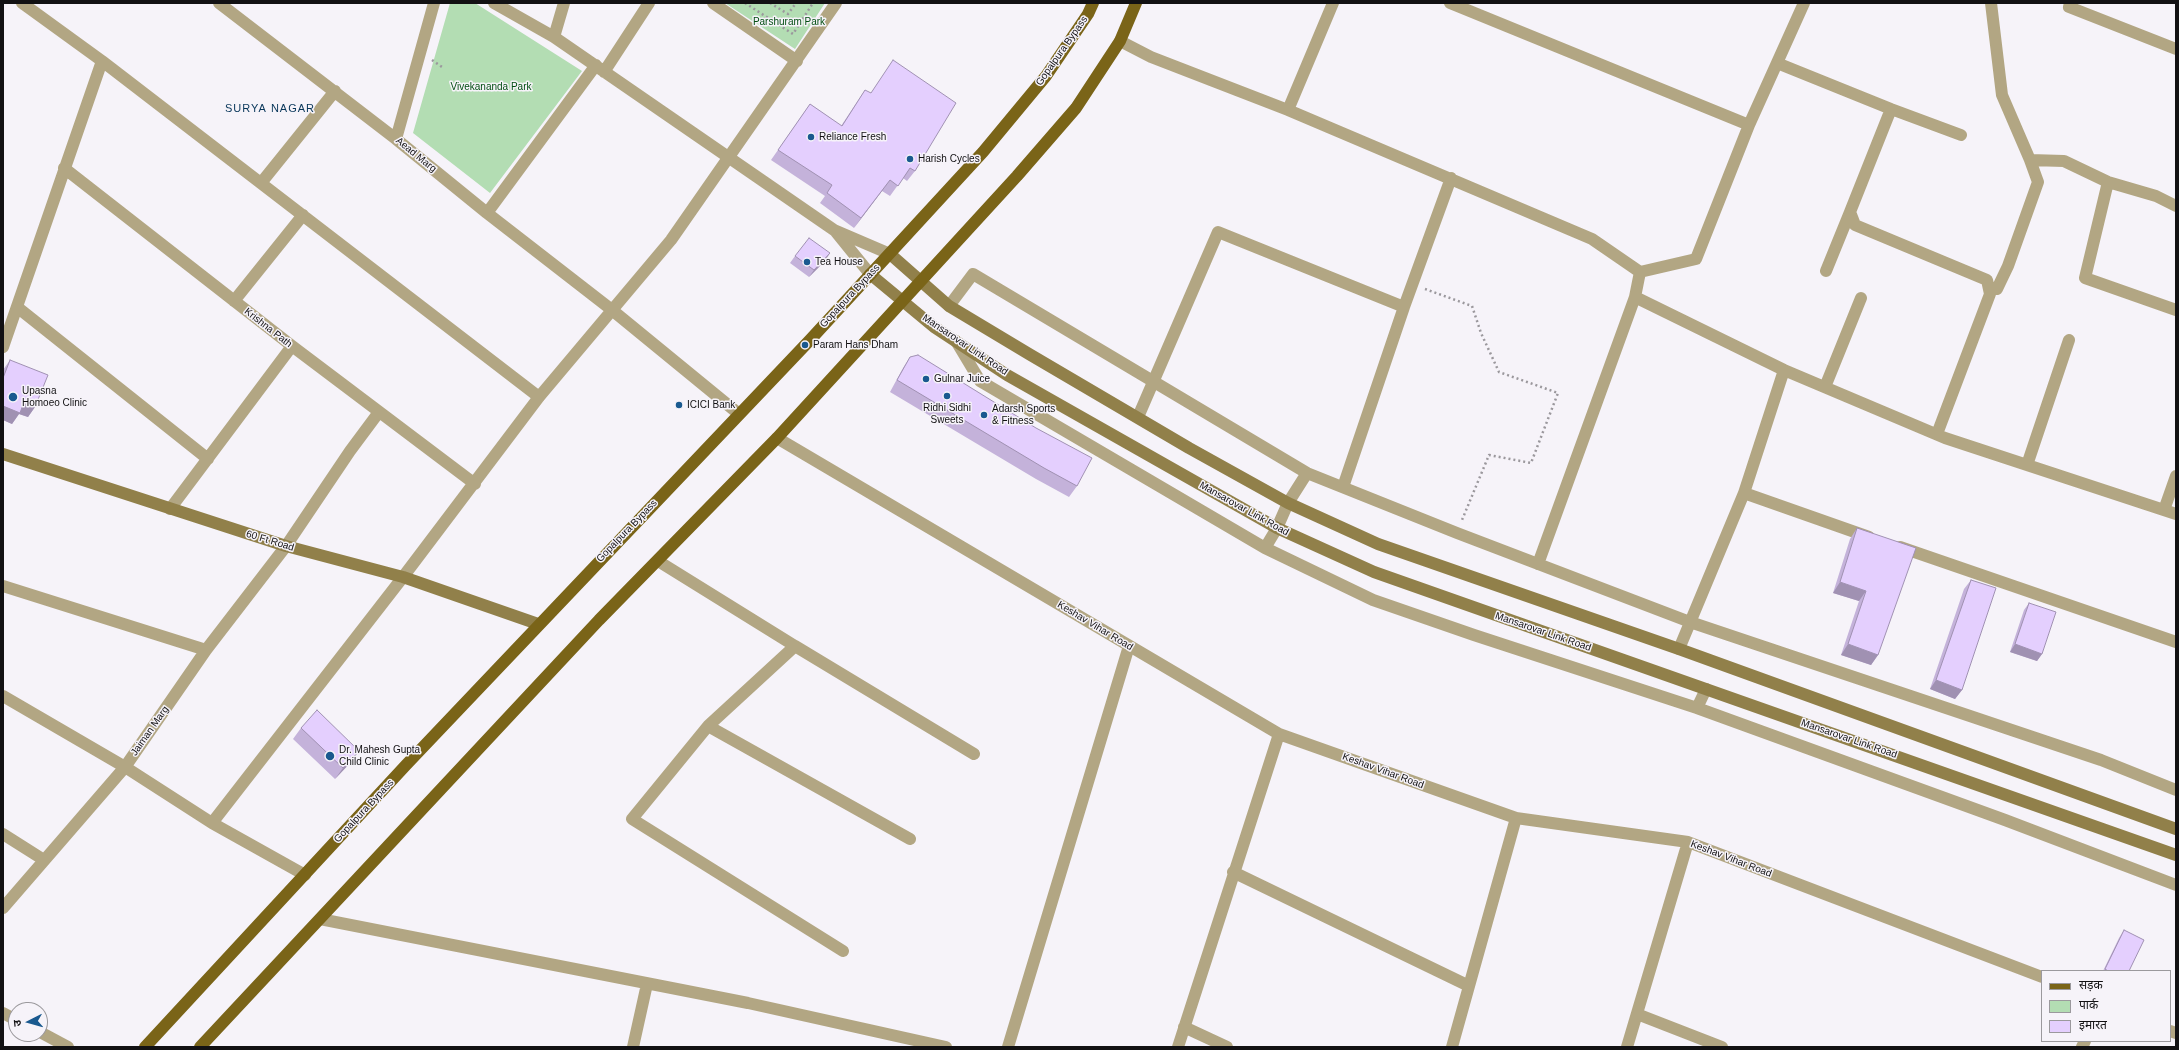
<!DOCTYPE html>
<meta charset="utf-8">
<style>
body{margin:0}
#map{position:relative;width:2179px;height:1050px;overflow:hidden;background:#f6f3f9;font-family:Arial,"Noto Sans Devanagari",sans-serif}
canvas{display:block}
.frame{position:absolute;inset:0;border:4px solid #121113;pointer-events:none}
.legend{position:absolute;left:2041px;top:970px;width:130px;height:72px;box-sizing:border-box;background:#f6f3f9;border:1px solid #9b999d;margin:0;padding:5px 7px;list-style:none;font-size:12px;color:#121113}
.legend li{display:flex;align-items:center;gap:8px;height:20px}
.legend b{width:20px;border:1px solid #9b999d}
.north{position:absolute;left:8px;top:1002px;width:40px;height:40px;box-sizing:border-box;background:#f6f3f9;border:1px solid #9b999d;border-radius:50%;rotate:264deg;font-size:11px;font-weight:700;line-height:16px;text-align:center;color:#121113}
.north::after{content:'';display:block;margin:auto;width:14px;height:18px;background:#19598f;clip-path:polygon(50% 0,100% 100%,50% 72%,0 100%)}
</style>
<div id="map">
<canvas width="2179" height="1050"></canvas>
<div class="frame"></div>
<ul class="legend">
<li><b style="height:5px;background:#7a6418"></b>सड़क</li>
<li><b style="height:11px;background:#b3ddb3"></b>पार्क</li>
<li><b style="height:11px;background:#e4cffe"></b>इमारत</li>
</ul>
<div class="north">उ</div>
</div>
<script>
const g = document.querySelector('canvas').getContext('2d');
g.lineJoin = 'round';
function fill(path, color) {
  g.fillStyle = color;
  g.fill(path, 'evenodd');
}
function shape(rows) {
  const path = new Path2D();
  for (const r of rows) {
    path.moveTo(r[0], r[1]);
    for (let i = 2; i < r.length; i += 2) path.lineTo(r[i], r[i + 1]);
  }
  return path;
}
function stroke(path, color, width, dash) {
  g.strokeStyle = color;
  g.lineWidth = width;
  g.lineCap = dash ? 'butt' : 'round';
  g.setLineDash(dash || []);
  g.stroke(path);
}
function drawText(font, color, halo, rows, align = 'center') {
  g.font = font + ' Arial,sans-serif';
  g.lineWidth = 3;
  g.setLineDash([]);
  g.textBaseline = 'middle';
  g.strokeStyle = halo;
  g.fillStyle = color;
  for (const [text, x, y, turn = 0] of rows) {
    g.save();
    g.translate(x, y);
    g.rotate((+turn || 0) * Math.PI / 180);
    g.textAlign = isNaN(turn) ? turn : align;
    if (halo) g.strokeText(text, 0, 0);
    g.fillText(text, 0, 0);
    g.restore();
  }
}
const green = shape([
 [450,3,475,3,582,71,490,193,413,133],
 [725,3,825,3,795,49]
]);
const path = shape([
 [745,3,793,34,813,3],
 [770,3,788,14,796,3],
 [432,60,442,67],
 [1425,289,1472,306,1481,333,1499,372,1558,393,1531,463,1489,455,1462,520]
]);
const street = shape([
 [22,3,102,61,539,397],
 [219,3,396,139,487,213,612,310,739,414],
 [494,3,554,37,834,230,890,254],
 [713,3,797,61],
 [1450,3,1749,125],
 [1991,3,2002,95,2030,160,2064,161,2108,182,2156,196,2176,206],
 [2070,3,2069,7,2176,49],
 [554,37,564,3],
 [1120,41,1151,57,1288,110,1592,239,1640,272,1696,259,1749,125,1804,3],
 [1777,63,1891,109,1961,135],
 [604,72,649,3],
 [1891,109,1850,212,1855,225,1987,280,1990,294,1937,434],
 [1288,110,1333,3],
 [396,139,434,3],
 [64,168,292,346,475,484],
 [2108,182,2085,278,2176,310],
 [261,183,335,91],
 [487,213,596,65],
 [836,232,870,274],
 [1826,271,1850,212],
 [1997,289,2008,266,2038,182,2030,160],
 [1635,297,1784,370,1945,438,2176,514],
 [234,301,303,215],
 [949,306,973,274,1307,473,1457,533,1690,622,2101,760,2176,790],
 [17,307,208,459],
 [956,341,980,381,1265,548,1373,600,1474,635,1697,708,2005,820,2176,885],
 [3,347,102,61],
 [1825,387,1861,298],
 [1138,417,1218,232,1404,307],
 [777,438,1279,734,1516,818,1688,842,2042,977],
 [2027,465,2069,340],
 [1343,487,1404,307,1451,178],
 [1744,493,1869,537],
 [170,509,292,346],
 [2164,510,2176,476],
 [1900,547,2176,642],
 [1265,548,1277,528,1288,503,1307,473],
 [658,561,795,646],
 [1538,564,1635,297,1640,272],
 [3,586,206,650],
 [1679,649,1744,493,1784,370],
 [3,696,125,767,212,823,305,875],
 [1697,708,1706,689],
 [708,726,795,646,974,754],
 [212,823,403,577,539,397,671,240,836,3],
 [3,834,44,860],
 [1233,872,1469,986],
 [3,908,125,767,206,650,286,546,350,451,379,412],
 [320,919,748,1003,946,1047],
 [843,951,632,819,708,726,910,839],
 [3,1013,16,1020],
 [1637,1014,1722,1047],
 [1184,1027,1227,1047],
 [2170,1031,2176,1033],
 [40,1032,68,1047],
 [633,1047,647,984],
 [1008,1047,1129,646],
 [1178,1047,1279,734],
 [1452,1047,1516,818],
 [1627,1047,1688,842],
 [2082,1047,2085,1041]
]);
const secondary = shape([
 [890,254,949,306,1029,354,1189,448,1288,503,1378,544,1679,649,2176,829],
 [870,274,934,327,1007,375,1277,528,1374,572,2176,855],
 [3,454,286,546,403,577,538,624]
]);
const primary = shape([
 [145,1047,406,765,810,340,983,152,1046,76,1088,14,1093,3],
 [200,1047,599,620,777,438,1017,176,1076,108,1120,41,1136,3]
]);
const wall = shape([
 [865,90,915,171,907,181,903,178,890,196,882,191,854,228,820,203,825,196,771,160,810,104,841,126],
 [795,256,825,261,809,277,790,263],
 [910,357,1077,486,1069,497,1036,479,890,392,903,368],
 [10,360,35,407,28,417,19,414,12,424,3,420,3,370],
 [1857,528,1878,655,1871,665,1841,655,1859,601,1833,593,1850,539],
 [1971,580,1962,690,1955,699,1930,689,1964,589],
 [2029,603,2042,654,2037,661,2010,652,2024,610],
 [301,728,359,751,352,761,335,779,293,739],
 [2124,930,2129,971,2103,971,2119,938]
]);
const shadedWall = shape([
 [890,180,882,191,854,228,861,218],
 [830,253,825,261,809,277,814,270],
 [24,402,35,407,28,417,19,414,12,424,3,420,3,406],
 [1840,582,1866,591,1859,601,1833,593],
 [1848,644,1878,655,1871,665,1841,655],
 [2015,644,2042,654,2037,661,2010,652],
 [1936,680,1962,690,1955,699,1930,689],
 [359,751,352,761,335,779,343,768]
]);
const building = shape([
 [893,60,956,103,915,171,910,168,898,186,890,180,861,218,827,193,832,185,778,150,810,104,842,126,865,90,871,93,893,60],
 [809,238,830,253,814,270,795,256,809,238],
 [918,355,1036,428,1092,458,1077,486,1044,468,897,380,910,357,918,355],
 [10,360,48,375,35,407,24,402,20,413,3,406,3,378,10,360],
 [1857,528,1916,548,1878,655,1848,644,1866,591,1840,582,1857,528],
 [1971,580,1996,588,1962,690,1936,680,1971,580],
 [2029,603,2056,612,2042,654,2015,644,2029,603],
 [317,710,359,751,343,768,301,728,317,710],
 [2124,930,2144,940,2129,971,2108,971,2105,969,2124,930]
]);
const markers = [
 [811,137,4,"#19598f"],
 [910,159,4,"#19598f"],
 [807,262,4,"#19598f"],
 [805,345,4,"#19598f"],
 [926,379,4,"#19598f"],
 [947,396,4,"#19598f"],
 [13,397,5,"#19598f"],
 [679,405,4,"#19598f"],
 [984,415,4,"#19598f"],
 [330,756,5,"#19598f"]
];
const parkNames = [
 ["Parshuram Park",789,22],
 ["Vivekananda Park",491,87]
];
const streetNames = [
 ["Gopalpura Bypass",1062,51,-55],
 ["Aead Marg",416,155,39],
 ["Gopalpura Bypass",850,296,-47],
 ["Krishna Path",268,328,38],
 ["Mansarovar Link Road",965,345,34],
 ["Mansarovar Link Road",1244,509,29],
 ["Gopalpura Bypass",627,531,-46],
 ["60 Ft Road",270,541,17],
 ["Keshav Vihar Road",1095,626,31],
 ["Mansarovar Link Road",1543,632,19],
 ["Jaiman Marg",150,731,-55],
 ["Mansarovar Link Road",1849,739,19],
 ["Keshav Vihar Road",1383,771,20],
 ["Gopalpura Bypass",364,811,-47],
 ["Keshav Vihar Road",1731,859,21]
];
const poiNames = [
 ["Reliance Fresh",819,137],
 ["Harish Cycles",918,159],
 ["Tea House",815,262],
 ["Param Hans Dham",813,345],
 ["Gulnar Juice",934,379],
 ["Upasna",22,391],
 ["Homoeo Clinic",22,403],
 ["ICICI Bank",687,405],
 ["Ridhi Sidhi",947,408,"center"],
 ["Sweets",947,420,"center"],
 ["Adarsh Sports",992,409],
 ["& Fitness",992,421],
 ["Dr. Mahesh Gupta",339,750],
 ["Child Clinic",339,762]
];
const neighbourhoodNames = [
 ["SURYA NAGAR",270,109]
];
fill(green, '#b3ddb3');
stroke(path, '#9b989d', 2.5, [2, 3]);
stroke(street, '#b2a683', 12);
stroke(secondary, '#91804a', 12);
stroke(primary, '#7a6418', 12);
fill(wall, '#c4b2da');
fill(shadedWall, '#a091b2');
fill(building, '#e4cffe');
stroke(building, '#a091b2', 1);
for (const [x, y, r, color] of markers) {
  const dot = new Path2D();
  dot.arc(x, y, r, 0, 2 * Math.PI);
  g.fillStyle = color;
  g.fill(dot);
  stroke(dot, '#f6f3f9', 1.5);
}
drawText('10px', '#024e12', '#f6f3f9', parkNames);
drawText('10px', '#121113', '#f6f3f9', streetNames);
drawText('10px', '#121113', '#f6f3f9', poiNames, 'left');
g.letterSpacing = '1px';
drawText('11px', '#073559', '#f6f3f9', neighbourhoodNames);
g.letterSpacing = '0px';
</script>
